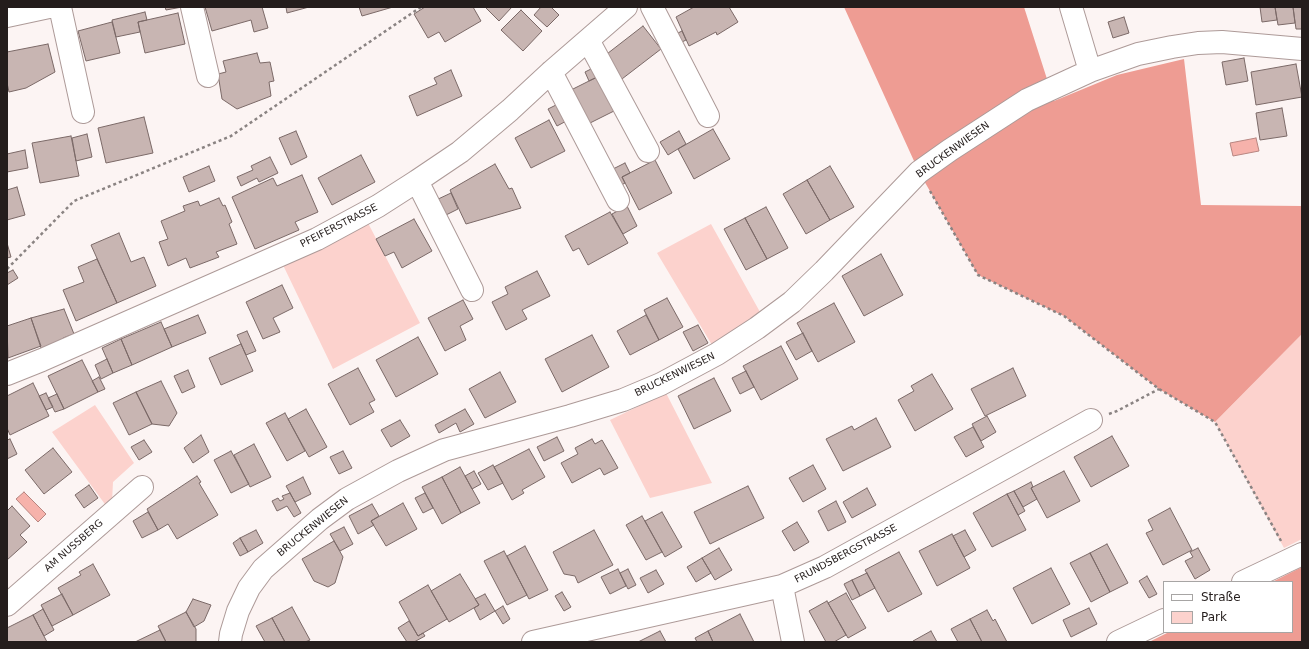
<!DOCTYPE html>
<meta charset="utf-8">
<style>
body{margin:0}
#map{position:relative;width:1309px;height:649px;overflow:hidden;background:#fcf4f3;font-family:"DejaVu Sans",sans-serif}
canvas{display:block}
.frame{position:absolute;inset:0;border:8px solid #241d1c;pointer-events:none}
.legend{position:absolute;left:1163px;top:581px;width:130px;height:52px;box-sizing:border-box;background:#fff;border:1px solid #a7a5a4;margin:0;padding:5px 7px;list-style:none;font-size:12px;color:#241d1c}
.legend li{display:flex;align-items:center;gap:8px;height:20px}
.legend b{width:20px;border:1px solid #a7a5a4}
</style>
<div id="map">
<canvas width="1309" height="649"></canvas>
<div class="frame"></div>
<ul class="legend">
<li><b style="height:5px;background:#fff"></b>Straße</li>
<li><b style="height:11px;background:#fcd2cd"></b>Park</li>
</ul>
</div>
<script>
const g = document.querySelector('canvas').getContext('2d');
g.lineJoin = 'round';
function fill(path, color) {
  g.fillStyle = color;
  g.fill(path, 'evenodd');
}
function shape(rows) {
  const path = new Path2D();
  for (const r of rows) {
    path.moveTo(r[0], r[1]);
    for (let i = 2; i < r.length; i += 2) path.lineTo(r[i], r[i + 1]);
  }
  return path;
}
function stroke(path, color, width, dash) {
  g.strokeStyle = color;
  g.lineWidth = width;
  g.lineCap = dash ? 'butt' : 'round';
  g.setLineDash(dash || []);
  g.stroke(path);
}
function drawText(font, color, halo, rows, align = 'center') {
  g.font = font + ' "DejaVu Sans",sans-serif';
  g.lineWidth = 3.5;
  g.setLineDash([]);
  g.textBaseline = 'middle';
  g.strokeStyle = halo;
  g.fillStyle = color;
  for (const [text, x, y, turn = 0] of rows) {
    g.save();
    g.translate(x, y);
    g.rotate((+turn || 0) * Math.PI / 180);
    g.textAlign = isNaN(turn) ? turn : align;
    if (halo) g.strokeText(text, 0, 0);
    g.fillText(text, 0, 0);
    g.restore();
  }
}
const green = shape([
 [368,223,420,323,333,369,283,265],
 [711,224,760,312,712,345,657,253],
 [1302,334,1302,539,1284,548,1215,422],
 [666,393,712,483,650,498,610,420],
 [95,405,134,463,113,482,112,502,107,507,52,432]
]);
const forest = shape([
 [844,7,1024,7,1054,101,1117,75,1184,59,1201,205,1302,206,1302,334,1215,422,1159,389,1064,316,978,275,919,172],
 [1302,567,1302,642,1149,642,1169,632,1292,632,1292,582,1272,582]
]);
const water = shape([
 [1256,138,1259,151,1233,156,1230,143,1256,138],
 [24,492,46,514,38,522,16,499,24,492]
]);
const building = shape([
 [165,7,182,7,166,10,165,7],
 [205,7,262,7,268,28,254,32,251,20,212,31,205,7],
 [286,7,309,7,287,13,286,7],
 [359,7,393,7,362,16,359,7],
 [425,7,473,7,481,21,445,42,439,32,428,38,414,14,425,7],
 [487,7,512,7,499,21,486,8,487,7],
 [541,7,551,7,559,15,547,27,534,15,541,7],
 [694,7,729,7,738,22,717,35,716,32,689,46,676,17,694,7],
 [1260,7,1275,7,1277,20,1262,22,1260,7],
 [1275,7,1293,7,1295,23,1278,25,1275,7],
 [1293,7,1302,7,1302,29,1296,29,1293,7],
 [521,10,542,31,523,51,501,30,521,10],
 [145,12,147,20,138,22,140,32,116,37,112,20,145,12],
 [178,13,185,44,145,53,138,22,178,13],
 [1124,17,1129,33,1113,38,1108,22,1124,17],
 [112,22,120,53,86,61,78,31,112,22],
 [643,26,661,49,618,82,603,57,643,26],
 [682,31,686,40,676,45,672,36,682,31],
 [48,44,55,72,26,88,9,92,7,83,7,52,48,44],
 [257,53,260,63,270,62,274,81,269,82,271,96,237,109,222,99,218,74,226,72,223,61,257,53],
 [1244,58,1248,81,1226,85,1222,62,1244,58],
 [1296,64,1302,97,1256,105,1251,72,1296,64],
 [599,65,604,74,589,81,585,72,599,65],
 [451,70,462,96,417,116,409,96,437,84,434,78,451,70],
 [599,76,616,110,588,124,571,90,599,76],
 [564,101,572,118,557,126,548,109,564,101],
 [1282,108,1287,136,1260,140,1256,113,1282,108],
 [144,117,153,153,106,163,98,128,144,117],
 [549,120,565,151,531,168,515,138,549,120],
 [713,129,730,159,694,179,678,149,713,129],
 [296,131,307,157,291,165,279,138,296,131],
 [679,131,686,144,668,155,660,142,679,131],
 [87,134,92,157,76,161,72,138,87,134],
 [71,136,79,176,40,183,32,143,71,136],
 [25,150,28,168,7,172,7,154,25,150],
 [361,155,375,182,332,205,318,178,361,155],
 [270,157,278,173,259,182,257,178,241,186,237,177,253,170,251,166,270,157],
 [655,160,672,193,639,210,622,177,655,160],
 [625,163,630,173,622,177,625,183,618,187,609,171,625,163],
 [495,164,509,189,512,188,521,208,466,224,450,190,495,164],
 [209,166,215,181,189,192,183,177,209,166],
 [830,166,854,207,830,220,807,180,830,166],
 [302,175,318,212,295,222,299,230,255,249,232,197,273,178,277,186,302,175],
 [807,180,830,220,806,234,783,194,807,180],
 [17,187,25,215,7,220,7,190,17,187],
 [451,193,458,209,442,217,434,201,451,193],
 [219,198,223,206,225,205,232,222,229,224,237,244,216,252,219,257,190,268,186,258,168,266,159,242,168,239,161,221,185,211,183,206,198,201,200,206,219,198],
 [627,206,637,226,623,234,612,214,627,206],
 [766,207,788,248,767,259,745,218,766,207],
 [610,212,628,243,588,265,579,248,573,251,565,236,610,212],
 [745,218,767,259,746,270,724,229,745,218],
 [414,219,432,251,402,268,394,252,385,256,376,239,414,219],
 [119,233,131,262,144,257,156,286,117,303,91,245,119,233],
 [7,243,11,257,7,258,7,243],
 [881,254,903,295,864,316,842,276,881,254],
 [97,259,117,303,76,321,63,290,84,282,78,267,97,259],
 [13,270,18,278,7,285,7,273,13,270],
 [537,271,550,296,522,310,527,319,506,330,492,302,508,294,505,287,537,271],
 [282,285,293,308,273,318,280,332,263,339,246,302,282,285],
 [667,298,683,327,659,340,644,310,667,298],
 [463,300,473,319,460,326,466,340,445,351,428,318,463,300],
 [834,303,855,342,818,362,797,323,834,303],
 [64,309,74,334,63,338,64,343,42,351,31,318,64,309],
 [198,315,206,333,172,347,164,329,198,315],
 [646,315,659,340,630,355,617,331,646,315],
 [31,318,41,346,8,358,7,326,31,318],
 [161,322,172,347,132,365,121,339,161,322],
 [698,325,708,343,693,351,683,332,698,325],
 [247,331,256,351,246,355,237,335,247,331],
 [803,333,812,351,796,360,786,342,803,333],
 [592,335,609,367,562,392,545,359,592,335],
 [418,337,438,374,396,397,376,360,418,337],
 [121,339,132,365,113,373,102,348,121,339],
 [241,344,253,371,221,385,209,358,241,344],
 [781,346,798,379,761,400,743,366,781,346],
 [107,359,113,373,101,379,95,365,107,359],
 [82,360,98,392,64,409,48,376,82,360],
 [358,368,375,400,369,403,374,412,350,425,328,384,358,368],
 [1013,368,1026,396,985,416,971,389,1013,368],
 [188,370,195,387,182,393,174,376,188,370],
 [746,371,754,387,740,394,732,378,746,371],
 [500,372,516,402,485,418,469,389,500,372],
 [932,374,953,409,915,431,898,400,914,391,911,386,932,374],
 [99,377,105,389,98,392,92,381,99,377],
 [714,378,731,411,694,429,678,396,714,378],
 [161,381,177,413,169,426,152,424,136,392,161,381],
 [33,383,49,416,10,435,7,428,7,396,33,383],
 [136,392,152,424,129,435,113,403,136,392],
 [46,393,53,407,46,410,39,396,46,393],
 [57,394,64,409,55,412,48,398,57,394],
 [306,409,327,447,309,457,288,419,306,409],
 [465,409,474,424,460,432,456,423,439,433,435,425,465,409],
 [285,413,305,451,287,461,266,423,285,413],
 [987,416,996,432,981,441,972,424,987,416],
 [876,418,891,447,843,471,826,439,852,426,854,430,876,418],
 [400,420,410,436,391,447,381,430,400,420],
 [973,427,984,447,966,457,954,437,973,427],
 [201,435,209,452,193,463,184,448,201,435],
 [1112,436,1129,466,1091,487,1074,457,1112,436],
 [557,437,564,451,544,461,537,447,557,437],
 [10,439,17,454,7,459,7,440,10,439],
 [592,439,595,444,602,440,618,468,604,475,600,468,572,483,561,463,578,454,575,448,592,439],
 [144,440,152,452,139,460,131,447,144,440],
 [254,444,271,477,250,487,234,455,254,444],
 [53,448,72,472,44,494,25,470,53,448],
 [529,449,545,477,522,490,524,493,512,500,494,467,529,449],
 [231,451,249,484,231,493,214,460,231,451],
 [343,451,352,468,339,474,330,457,343,451],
 [493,465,503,483,488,490,478,473,493,465],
 [813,465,826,489,803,502,789,478,813,465],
 [460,467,480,503,461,513,442,477,460,467],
 [474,471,481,484,472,489,465,476,474,471],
 [1064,471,1080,501,1047,518,1031,488,1064,471],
 [197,476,201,482,199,483,218,515,177,539,168,524,158,530,147,509,197,476],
 [303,477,311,494,295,502,286,486,303,477],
 [442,477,461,513,442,524,422,487,442,477],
 [1031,482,1033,487,1031,488,1037,499,1023,507,1014,491,1031,482],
 [89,485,98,498,84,508,75,495,89,485],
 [748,486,764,518,710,544,694,512,748,486],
 [867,488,876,505,852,518,843,502,867,488],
 [1014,491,1025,511,1018,515,1007,494,1014,491],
 [290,493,301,513,294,517,287,506,277,511,272,501,278,498,280,501,284,499,282,496,290,493],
 [425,493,433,508,423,513,415,498,425,493],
 [1007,494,1026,530,992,547,973,513,1007,494],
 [836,501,846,522,828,531,818,511,836,501],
 [403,503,417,529,386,546,371,521,403,503],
 [372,504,379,516,371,521,374,525,358,534,349,516,372,504],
 [12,506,30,526,20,535,27,542,7,560,7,511,12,506],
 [1170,508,1192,550,1163,565,1146,533,1153,530,1148,520,1170,508],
 [148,512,158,530,142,538,133,521,148,512],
 [662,512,682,547,665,557,645,521,662,512],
 [642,516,662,552,646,560,626,525,642,516],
 [797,522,809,542,794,551,782,531,797,522],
 [344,527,353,544,340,551,330,534,344,527],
 [256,530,263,543,248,552,240,538,256,530],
 [594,530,613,565,578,583,575,576,564,574,553,552,594,530],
 [965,530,976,550,964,557,953,536,965,530],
 [952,534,970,568,937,586,919,551,952,534],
 [240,538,248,552,240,556,233,543,240,538],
 [334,541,343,557,335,583,328,587,314,581,302,559,334,541],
 [1107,544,1128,583,1110,592,1090,553,1107,544],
 [525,546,548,590,529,599,507,556,525,546],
 [719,548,732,570,715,580,702,558,719,548],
 [1198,548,1210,570,1195,579,1185,561,1193,557,1190,552,1198,548],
 [504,551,527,595,507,605,484,561,504,551],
 [899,552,922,594,888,612,865,570,899,552],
 [1090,553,1110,592,1091,602,1070,563,1090,553],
 [702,558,711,573,696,582,687,567,702,558],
 [93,564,110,595,73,615,58,588,81,575,79,572,93,564],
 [1051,568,1070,604,1032,624,1013,588,1051,568],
 [618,569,626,586,610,594,601,577,618,569],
 [628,569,636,585,628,589,620,573,628,569],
 [656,570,664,584,648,593,640,578,656,570],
 [867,573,875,588,860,596,852,580,867,573],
 [460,574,479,605,449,622,431,591,460,574],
 [1147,576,1157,594,1149,598,1139,581,1147,576],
 [852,580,860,596,852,600,844,584,852,580],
 [428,585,447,619,418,636,399,602,428,585],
 [562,592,571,607,564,611,555,596,562,592],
 [846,593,866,628,848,638,828,603,846,593],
 [62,594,73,615,52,626,41,605,62,594],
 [485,594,495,611,480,620,474,608,479,605,475,599,485,594],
 [193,599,211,605,204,621,194,627,186,612,193,599],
 [827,601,846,635,834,642,826,642,809,611,827,601],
 [503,606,510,619,503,624,495,611,503,606],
 [292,607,310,640,305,642,285,642,272,618,292,607],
 [1089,608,1097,624,1071,637,1063,620,1089,608],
 [43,609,54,630,44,636,33,615,43,609],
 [987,610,993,621,995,619,1007,642,982,642,970,619,987,610],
 [186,612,196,629,196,642,166,642,158,626,186,612],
 [740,614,754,642,713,642,708,631,740,614],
 [33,615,47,642,7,642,7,628,33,615],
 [272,618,285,642,265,642,256,626,272,618],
 [970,619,982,642,958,642,951,629,970,619],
 [409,621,418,636,423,633,425,636,414,642,407,642,398,628,409,621],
 [160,630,166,642,135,642,160,630],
 [660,631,666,642,638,642,660,631],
 [708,631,713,642,697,642,695,638,708,631],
 [931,631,937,642,913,642,913,641,931,631]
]);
const path = shape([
 [930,191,978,275,1064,316,1159,389,1215,422,1281,541],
 [7,269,74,201,231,136,421,7],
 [1109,414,1117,411,1159,389]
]);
const minor = shape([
 [60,7,83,112],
 [192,7,208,76],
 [652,7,708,116],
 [1071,7,1090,71],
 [7,16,49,7],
 [588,40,648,151],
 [551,72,618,200],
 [417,181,472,290],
 [7,374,42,360,317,239,378,206,417,181,460,152,510,110,551,72,626,7],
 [1243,582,1302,554],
 [782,586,793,642],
 [7,605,142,487],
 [230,642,231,634,238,611,249,588,263,569,320,519,347,499,398,471,444,450,570,416,623,400,661,384,717,354,757,328,792,302,824,271,919,172,950,150,1027,100,1090,71,1138,54,1172,47,1198,43,1222,42,1302,49],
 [533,642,782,586,825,567,1091,420],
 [1118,642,1164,620]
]);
const streetNames = [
 ["BRUCKENWIESEN",953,150,-36],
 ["PFEIFERSTRASSE",339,226,-27],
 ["BRUCKENWIESEN",675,375,-26],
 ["BRUCKENWIESEN",313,527,-39],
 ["AM NUSSBERG",74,546,-41],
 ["FRUNDSBERGSTRASSE",846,554,-28]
];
fill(green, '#fcd2cd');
fill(forest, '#ee9c93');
fill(water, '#f6b2ab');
stroke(water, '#b78580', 1);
fill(building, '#c8b5b2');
stroke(building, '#7b6967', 1);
stroke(minor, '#ad9a98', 24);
stroke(path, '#8a8382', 2.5, [3, 3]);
stroke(minor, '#fff', 22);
drawText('10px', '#241d1c', '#fff', streetNames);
</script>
